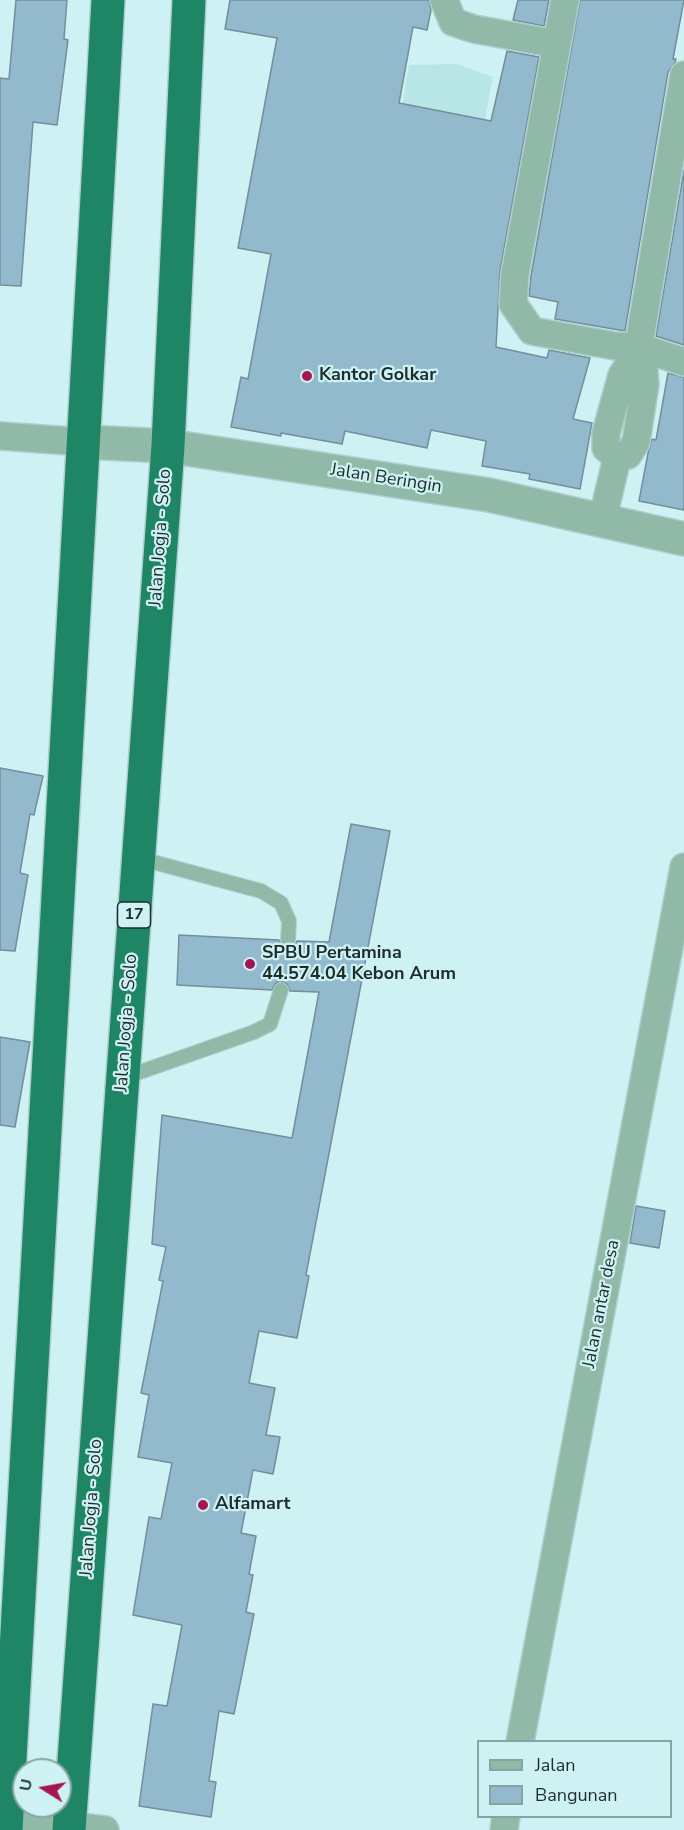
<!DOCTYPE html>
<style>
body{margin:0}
#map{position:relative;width:684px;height:1830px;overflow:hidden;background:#cef2f3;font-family:"Nunito Sans",sans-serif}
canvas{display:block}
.legend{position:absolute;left:477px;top:1740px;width:195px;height:78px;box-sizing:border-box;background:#cef2f3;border:2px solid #88a3a3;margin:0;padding:8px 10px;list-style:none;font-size:18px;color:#1e2c2c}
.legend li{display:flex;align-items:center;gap:12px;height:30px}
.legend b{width:30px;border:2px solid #88a3a3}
.north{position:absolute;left:12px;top:1758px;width:60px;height:60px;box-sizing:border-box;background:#cef2f3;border:2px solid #88a3a3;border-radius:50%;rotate:281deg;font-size:16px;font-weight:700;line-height:24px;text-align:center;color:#1e2c2c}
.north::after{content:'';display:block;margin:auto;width:21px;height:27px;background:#a61552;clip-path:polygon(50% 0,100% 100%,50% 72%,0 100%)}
</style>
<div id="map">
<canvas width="684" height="1830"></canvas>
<ul class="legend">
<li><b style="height:8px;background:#91b9a7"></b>Jalan</li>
<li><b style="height:16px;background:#93b9cd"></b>Bangunan</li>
</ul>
<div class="north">U</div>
</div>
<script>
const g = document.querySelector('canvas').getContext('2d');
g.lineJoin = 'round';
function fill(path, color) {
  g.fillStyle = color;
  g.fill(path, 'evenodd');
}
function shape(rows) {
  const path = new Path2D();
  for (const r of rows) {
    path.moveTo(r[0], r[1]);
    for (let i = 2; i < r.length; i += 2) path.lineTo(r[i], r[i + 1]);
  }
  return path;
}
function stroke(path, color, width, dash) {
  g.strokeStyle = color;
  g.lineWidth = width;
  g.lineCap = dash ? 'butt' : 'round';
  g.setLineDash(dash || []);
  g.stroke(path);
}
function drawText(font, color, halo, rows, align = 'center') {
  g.font = font + ' "Nunito Sans",sans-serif';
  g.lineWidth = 4.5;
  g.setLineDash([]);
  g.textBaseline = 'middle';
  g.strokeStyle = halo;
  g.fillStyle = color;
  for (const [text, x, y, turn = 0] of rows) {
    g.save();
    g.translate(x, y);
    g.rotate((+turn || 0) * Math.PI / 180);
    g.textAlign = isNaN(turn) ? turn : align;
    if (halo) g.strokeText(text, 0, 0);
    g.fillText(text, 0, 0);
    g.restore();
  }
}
const built = shape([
 [457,64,493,77,458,262,361,347,409,65]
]);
const building = shape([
 [16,0,67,0,64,39,68,40,57,125,33,122,21,286,0,285,0,78,9,79,16,0],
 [230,0,429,0,431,10,427,30,413,27,399,103,491,121,507,51,539,57,500,271,496,347,547,358,549,350,590,358,573,419,592,423,580,489,529,479,530,474,482,466,486,441,431,430,427,448,345,431,342,444,281,433,281,436,231,427,241,377,248,379,271,254,238,248,277,38,225,29,230,0],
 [518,0,549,0,544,26,513,20,518,0],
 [580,0,684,0,673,59,676,59,675,63,668,72,625,331,555,319,558,302,529,296,531,276,580,0],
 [684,170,684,345,656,336,684,170],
 [668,373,684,377,684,510,639,501,648,453,652,439,656,440,668,373],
 [0,768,43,776,34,815,30,814,20,873,28,875,15,951,0,950,0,768],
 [351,824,390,831,306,1275,309,1276,297,1338,259,1331,249,1383,275,1388,266,1435,280,1437,273,1474,253,1470,241,1533,256,1536,249,1574,253,1575,246,1612,254,1614,234,1714,219,1711,209,1781,216,1782,211,1817,139,1806,153,1704,167,1706,182,1625,133,1615,149,1517,161,1519,172,1463,138,1457,149,1395,141,1393,163,1281,159,1280,166,1247,152,1244,162,1115,292,1138,319,992,290,991,287,984,280,981,275,984,272,990,177,985,179,935,279,940,283,947,288,949,295,945,297,941,329,942,351,824],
 [0,1037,30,1042,15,1127,0,1125,0,1037],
 [636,1206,665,1211,659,1248,630,1243,636,1206]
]);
const service = shape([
 [138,858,261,891,281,903,289,921,288,940],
 [123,1078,254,1032,270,1024,281,990]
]);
const minor = shape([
 [444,0,453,22,474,29,557,44],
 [565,0,515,274,513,304,532,331,615,346,639,347,684,362],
 [636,362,684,75],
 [0,436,84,442],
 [617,458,628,455,636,442,645,384,644,371,636,362],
 [617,458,606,448,606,433,622,375,628,366,636,362],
 [602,521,617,458],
 [520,1742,684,867],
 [0,1823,70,1826,105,1830],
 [504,1830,506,1816]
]);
const tertiary = shape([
 [84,442,168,446,489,495,684,539]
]);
const trunk = shape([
 [6,1830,108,0],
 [69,1830,168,446,189,0]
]);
const markers = [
 [307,376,6,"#a61552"],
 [250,964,6,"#a61552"],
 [203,1505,6,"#a61552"]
];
const shields = [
 [134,915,33]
];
const shieldNames = [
 ["17",134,915]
];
const poiNames = [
 ["Kantor Golkar",319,376],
 ["SPBU Pertamina",262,954],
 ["44.574.04 Kebon Arum",262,975],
 ["Alfamart",215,1505]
];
const streetNames = [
 ["Jalan Beringin",386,479,9],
 ["Jalan Jogja - Solo",161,538,-86],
 ["Jalan Jogja - Solo",127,1023,-86],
 ["Jalan antar desa",602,1304,-79],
 ["Jalan Jogja - Solo",92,1508,-86]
];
fill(built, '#b8e5e6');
fill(building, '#93b9cd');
stroke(building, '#738e9d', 1.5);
stroke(service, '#aececf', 16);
stroke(minor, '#aececf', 30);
stroke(tertiary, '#aececf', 36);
stroke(trunk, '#aececf', 36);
stroke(service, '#91b9a7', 14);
stroke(minor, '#91b9a7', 27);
stroke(tertiary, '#91b9a7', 33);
stroke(trunk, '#1e8665', 33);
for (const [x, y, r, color] of markers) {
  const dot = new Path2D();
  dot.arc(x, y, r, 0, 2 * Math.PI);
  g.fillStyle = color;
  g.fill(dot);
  stroke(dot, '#cef2f3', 2);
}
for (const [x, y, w] of shields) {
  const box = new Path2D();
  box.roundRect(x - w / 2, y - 13, w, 26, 4.5);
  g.fillStyle = '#cef2f3';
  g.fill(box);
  stroke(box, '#1e2c2c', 1.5);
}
drawText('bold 16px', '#1e2c2c', null, shieldNames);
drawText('bold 18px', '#1e2c2c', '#cef2f3', poiNames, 'left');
drawText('18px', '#1e2c2c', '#cef2f3', streetNames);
</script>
